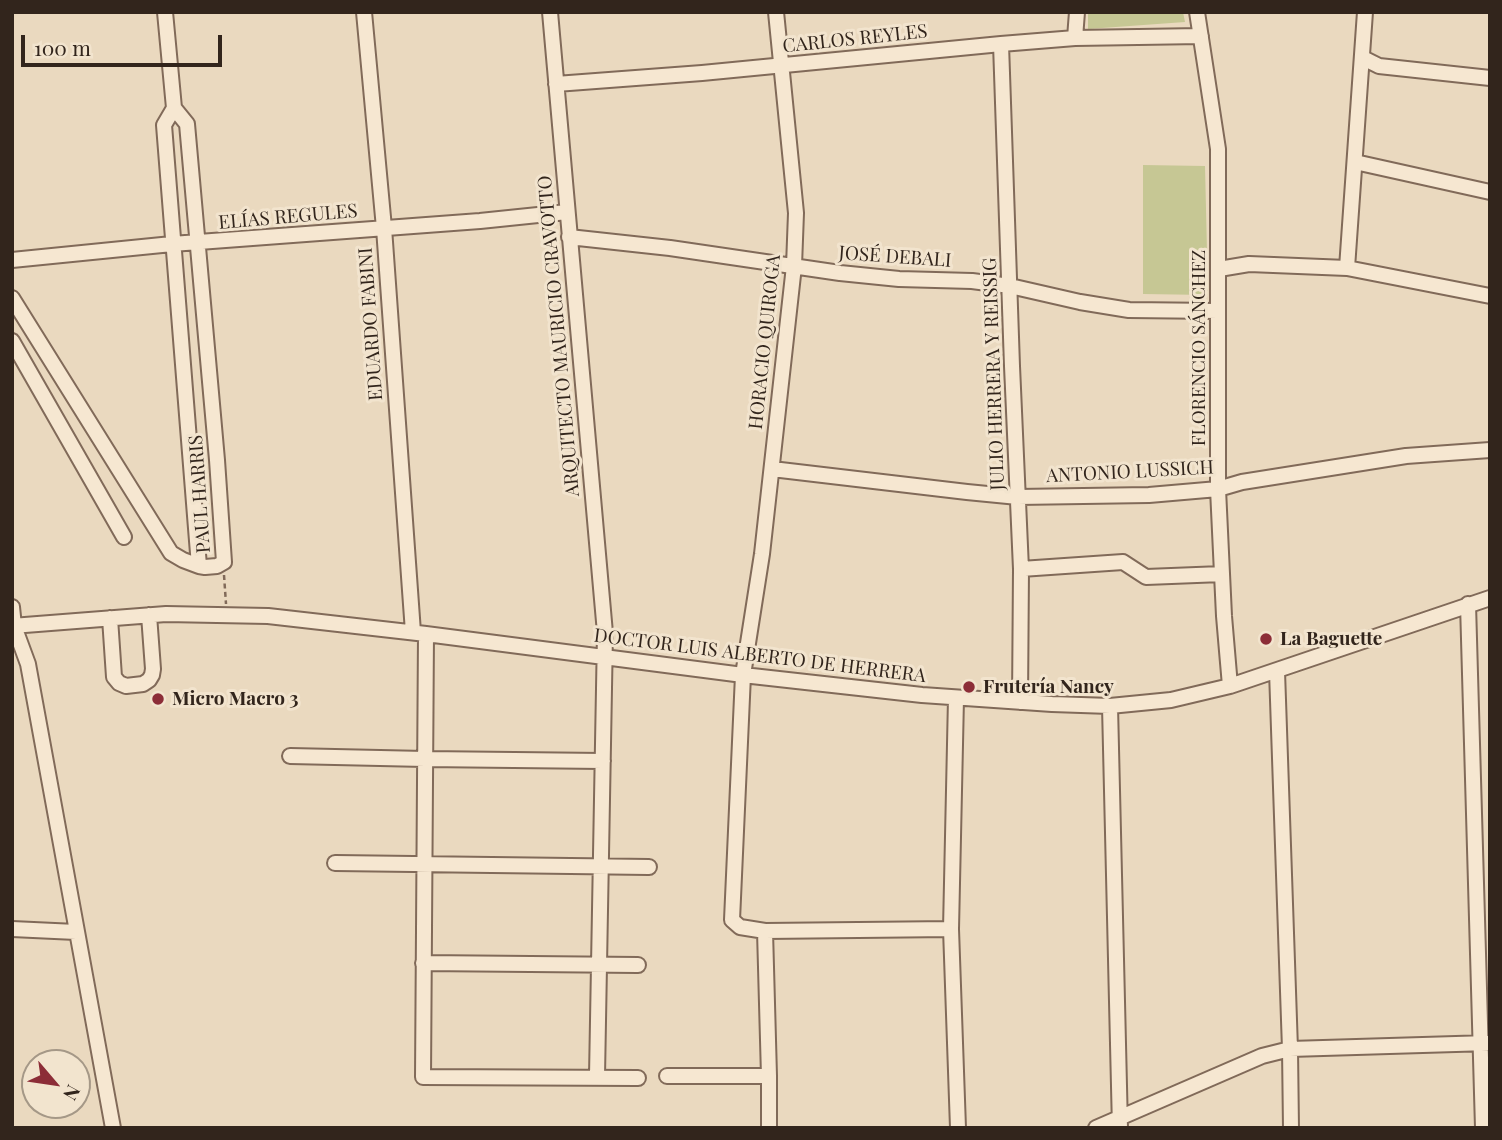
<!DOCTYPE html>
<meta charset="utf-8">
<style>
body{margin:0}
#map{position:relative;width:1502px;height:1140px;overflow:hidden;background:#ead9bf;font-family:"Playfair Display",serif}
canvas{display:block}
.frame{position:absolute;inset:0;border:14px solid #32251c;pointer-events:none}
.north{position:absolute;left:21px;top:1049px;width:70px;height:70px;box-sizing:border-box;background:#f2e4ce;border:2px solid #a59887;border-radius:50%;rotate:119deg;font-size:19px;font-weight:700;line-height:28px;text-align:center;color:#32251c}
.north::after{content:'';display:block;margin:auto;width:24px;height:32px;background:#8c2d37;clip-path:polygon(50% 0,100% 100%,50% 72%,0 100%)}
.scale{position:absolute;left:21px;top:35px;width:201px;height:32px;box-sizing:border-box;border:4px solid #32251c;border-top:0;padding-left:9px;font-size:21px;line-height:24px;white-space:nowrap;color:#32251c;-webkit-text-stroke:5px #f2e4ce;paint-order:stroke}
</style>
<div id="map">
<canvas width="1502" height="1140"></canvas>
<div class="frame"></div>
<div class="north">N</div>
<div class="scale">100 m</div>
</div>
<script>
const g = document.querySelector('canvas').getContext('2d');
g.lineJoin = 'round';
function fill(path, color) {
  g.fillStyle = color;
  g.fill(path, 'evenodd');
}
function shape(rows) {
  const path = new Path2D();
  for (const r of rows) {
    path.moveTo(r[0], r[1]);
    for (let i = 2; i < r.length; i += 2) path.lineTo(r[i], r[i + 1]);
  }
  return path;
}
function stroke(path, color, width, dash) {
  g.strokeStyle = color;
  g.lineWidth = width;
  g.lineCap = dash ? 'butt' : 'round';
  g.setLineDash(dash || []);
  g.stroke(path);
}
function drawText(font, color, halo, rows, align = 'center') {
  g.font = font + ' "Playfair Display",serif';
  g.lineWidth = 6;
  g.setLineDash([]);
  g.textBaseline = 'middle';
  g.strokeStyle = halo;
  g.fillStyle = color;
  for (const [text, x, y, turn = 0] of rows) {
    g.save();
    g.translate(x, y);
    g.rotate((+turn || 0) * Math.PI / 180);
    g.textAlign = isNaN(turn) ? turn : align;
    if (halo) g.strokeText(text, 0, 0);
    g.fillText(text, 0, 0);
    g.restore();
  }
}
const green = shape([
 [1088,12,1183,12,1185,22,1088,29],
 [1143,165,1205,166,1208,295,1143,294]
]);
const path = shape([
 [224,575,226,604]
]);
const minor = shape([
 [165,12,174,108,187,124,217,460,224,562,217,566,205,567,199,566,164,125,174,108],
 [364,12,384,228,413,632],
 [550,12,605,633,597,1076],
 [776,12,796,213,794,266,762,554,743,675,732,920,740,927,765,931,951,929],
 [1197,12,1218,149,1218,489,1224,616,1230,686],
 [1075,38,1077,12],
 [1001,44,1012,366,1021,569,1020,702],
 [1363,58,1379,66,1490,78],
 [556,84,702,73,1001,44,1075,38,1201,36],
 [1355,162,1490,192],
 [569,237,670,248,840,273,899,279,972,281,1010,286,1080,302,1129,310,1218,311],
 [12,260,172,244,480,221,567,212],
 [1347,268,1365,12],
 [1219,269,1249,264,1347,268,1490,296],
 [12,298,171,553,183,560,199,566],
 [12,341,124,537],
 [772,469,967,492,1018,497,1149,495,1218,489,1242,482,1406,456,1490,450],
 [1021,569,1123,562,1146,577,1222,574],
 [1468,604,1483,1128],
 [12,607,14,626,28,664,113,1128],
 [110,618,114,677,119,683,126,686,143,684,149,680,152,675,153,669,149,615],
 [12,626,166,614,268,616,426,634,743,675,922,695,1052,704,1110,706,1171,700,1230,686,1490,598],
 [426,634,423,1077,638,1078],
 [1277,671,1290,1049,1291,1128],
 [956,698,951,929,958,1128],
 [1110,706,1120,1128],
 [290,756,425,759,603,761],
 [335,863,649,867],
 [12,929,76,932],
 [765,931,769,1076,769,1128],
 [423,963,638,965],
 [667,1076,769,1076],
 [1096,1128,1262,1056,1290,1049,1489,1043]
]);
const markers = [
 [1266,639,7,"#8c2d37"],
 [969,687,7,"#8c2d37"],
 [158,699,7,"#8c2d37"]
];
const streetNames = [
 ["CARLOS REYLES",855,39,-6],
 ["ELÍAS REGULES",288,217,-5],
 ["JOSÉ DEBALI",895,257,4],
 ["EDUARDO FABINI",371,324,-94],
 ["ARQUITECTO MAURICIO CRAVOTTO",559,336,-95],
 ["HORACIO QUIROGA",765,342,-84],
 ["FLORENCIO SÁNCHEZ",1199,348,-90],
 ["JULIO HERRERA Y REISSIG",994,374,-92],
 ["ANTONIO LUSSICH",1130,472,-3],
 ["PAUL HARRIS",200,494,-94],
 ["DOCTOR LUIS ALBERTO DE HERRERA",760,656,7]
];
const poiNames = [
 ["La Baguette",1280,639],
 ["Frutería Nancy",983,687],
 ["Micro Macro 3",172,699]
];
fill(green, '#c6c794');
stroke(minor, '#816a59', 18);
stroke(path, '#816a59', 2.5, [5, 3.5]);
stroke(minor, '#f6e7d1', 14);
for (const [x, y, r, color] of markers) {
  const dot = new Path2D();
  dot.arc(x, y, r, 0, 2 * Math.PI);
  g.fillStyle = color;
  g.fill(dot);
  stroke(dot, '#f2e4ce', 2.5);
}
drawText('19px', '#32251c', '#f2e4ce', streetNames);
drawText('bold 19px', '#32251c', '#f2e4ce', poiNames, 'left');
</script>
